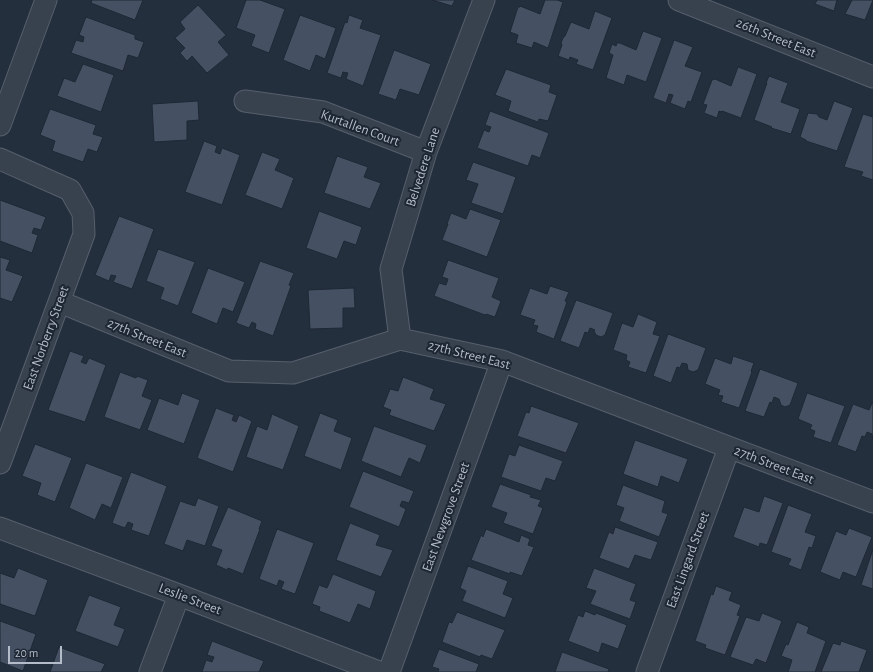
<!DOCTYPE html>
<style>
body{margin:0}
#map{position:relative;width:873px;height:672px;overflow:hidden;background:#242f3e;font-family:"Alegreya Sans",sans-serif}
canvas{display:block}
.scale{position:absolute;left:8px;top:646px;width:54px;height:18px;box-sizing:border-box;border:2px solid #b4bcc9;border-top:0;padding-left:5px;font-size:12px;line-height:14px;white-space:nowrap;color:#b4bcc9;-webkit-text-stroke:3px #1d2633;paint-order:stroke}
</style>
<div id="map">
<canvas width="873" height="672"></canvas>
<div class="scale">20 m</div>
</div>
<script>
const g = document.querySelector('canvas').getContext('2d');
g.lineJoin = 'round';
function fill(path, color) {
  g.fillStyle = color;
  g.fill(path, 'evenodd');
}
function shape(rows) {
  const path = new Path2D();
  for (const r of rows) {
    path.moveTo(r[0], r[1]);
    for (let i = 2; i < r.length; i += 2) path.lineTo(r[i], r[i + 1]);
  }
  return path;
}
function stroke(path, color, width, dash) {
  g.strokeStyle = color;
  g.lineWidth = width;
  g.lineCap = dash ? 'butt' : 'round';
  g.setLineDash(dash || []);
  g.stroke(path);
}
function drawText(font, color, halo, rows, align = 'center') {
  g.font = font + ' "Alegreya Sans",sans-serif';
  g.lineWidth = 4;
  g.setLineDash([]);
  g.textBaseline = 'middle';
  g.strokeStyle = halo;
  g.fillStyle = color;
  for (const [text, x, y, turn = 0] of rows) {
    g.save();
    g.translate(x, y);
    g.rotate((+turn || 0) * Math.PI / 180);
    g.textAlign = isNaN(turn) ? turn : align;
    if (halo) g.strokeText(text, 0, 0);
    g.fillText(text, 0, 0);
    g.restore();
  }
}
const building = shape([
 [92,0,143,0,135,20,91,3,92,0],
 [246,0,260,0,285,9,269,53,251,46,255,35,236,28,246,0],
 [432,0,455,0,452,6,432,0],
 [545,0,557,0,563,2,548,48,534,42,532,48,516,43,518,35,510,32,518,7,520,7,520,6,540,14,545,0],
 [817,0,837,0,834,11,815,4,817,0],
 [852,0,873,0,865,20,845,14,852,0],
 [198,5,226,35,218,42,229,55,207,73,192,56,187,61,180,53,185,48,175,38,185,29,180,22,198,5],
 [595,11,612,18,593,70,576,64,578,60,570,57,569,60,558,56,562,45,561,43,563,38,565,36,571,22,589,29,595,11],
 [300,15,336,28,325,59,316,55,310,71,283,60,300,15],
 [349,15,363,20,360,28,381,35,363,86,346,79,348,73,343,72,341,78,327,73,345,22,347,23,349,15],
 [86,17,135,35,135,39,144,42,138,58,128,55,123,71,71,53,76,40,83,42,84,37,79,35,86,17],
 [643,31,662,38,646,82,627,75,624,85,606,78,613,55,609,53,612,44,616,46,617,43,620,43,636,50,643,31],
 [674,40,693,47,685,66,702,72,691,102,688,101,685,109,670,103,673,95,669,94,666,103,653,98,674,40],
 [394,50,431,64,419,95,400,89,396,100,378,94,394,50],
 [83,64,114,75,101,112,57,96,64,78,75,82,83,64],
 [738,67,757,74,741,118,722,111,722,112,719,111,717,118,704,113,707,105,703,104,712,80,715,79,731,86,738,67],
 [506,69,551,85,549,92,557,95,548,121,539,119,538,122,508,111,511,101,495,95,506,69],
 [769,76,788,83,781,102,800,109,791,134,771,128,772,127,754,120,767,83,766,83,769,76],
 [198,101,199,120,187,121,187,140,154,142,152,104,198,101],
 [834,101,853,108,837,151,806,141,806,140,800,137,808,113,817,114,819,117,827,120,834,101],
 [50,109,96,125,93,134,103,137,97,152,88,149,83,162,52,151,55,141,40,135,50,109],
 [490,111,549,133,540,158,532,155,528,166,477,148,484,130,489,132,491,127,485,125,490,111],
 [863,114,873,117,873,180,861,176,863,172,844,167,863,114],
 [204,141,217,146,215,152,220,154,222,148,240,155,222,205,185,192,204,141],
 [262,152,280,159,275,170,294,178,282,209,245,195,262,152],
 [337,156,368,167,364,177,381,183,370,209,324,193,337,156],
 [473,162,516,177,503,214,471,203,478,184,466,180,473,162],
 [0,200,46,217,41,230,34,228,32,233,38,235,32,253,0,241,0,200],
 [470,209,501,220,487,257,442,240,448,224,447,224,451,213,466,219,470,209],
 [319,211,362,227,356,245,344,241,337,259,306,248,319,211],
 [119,216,154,229,132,289,113,282,116,276,111,275,109,281,95,275,119,216],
 [158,249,195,262,178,306,160,299,164,288,146,281,158,249],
 [0,257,10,260,6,270,23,276,12,302,0,298,0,257],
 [448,260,499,278,492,297,501,301,495,317,486,314,485,315,434,296,439,283,446,285,448,279,442,277,448,260],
 [260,261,294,273,289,285,291,286,273,336,255,329,256,324,252,322,249,328,236,323,260,261],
 [208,268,245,282,233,312,223,308,217,324,191,313,208,268],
 [550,286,569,292,565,301,567,302,554,339,536,332,538,326,533,325,535,320,520,315,530,288,547,294,550,286],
 [354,288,355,308,343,308,343,328,310,329,308,290,354,288],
 [576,300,613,313,605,335,601,337,596,335,594,331,595,330,590,328,588,333,585,332,579,348,560,341,576,300],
 [638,314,657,322,653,334,660,336,646,373,628,367,630,362,626,360,627,355,613,350,622,323,633,327,638,314],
 [668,334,706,348,698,370,693,372,688,370,687,364,682,363,680,368,677,367,671,383,653,376,668,334],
 [70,351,84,356,81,362,86,364,89,358,106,365,85,422,48,410,70,351],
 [733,356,754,363,751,371,752,372,739,408,721,402,723,396,718,395,720,390,705,384,715,358,731,364,733,356],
 [760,369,798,383,790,405,785,407,781,405,779,399,774,397,772,403,770,402,764,417,745,411,760,369],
 [120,372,136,378,137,376,148,380,142,396,152,400,140,430,104,417,120,372],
 [403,377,434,389,430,399,446,404,434,431,389,415,391,410,383,407,390,389,398,391,403,377],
 [182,393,200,400,184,444,147,430,159,398,178,405,182,393],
 [807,393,845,406,831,443,813,437,815,431,810,429,812,425,798,419,807,393],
 [872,403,873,404,873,440,872,434,867,432,865,437,862,436,856,452,837,445,853,404,869,410,872,403],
 [531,406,579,423,566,453,517,436,526,412,529,413,531,406],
 [216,408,234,415,232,420,236,422,239,415,252,421,233,472,197,458,216,408],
 [320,413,338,420,334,431,352,438,341,470,304,456,320,413],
 [272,414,299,426,283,470,246,457,257,426,267,430,272,414],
 [374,426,427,445,420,463,409,458,401,477,361,461,374,426],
 [635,440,688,459,679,483,661,476,658,487,623,474,635,440],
 [35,444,72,458,55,502,37,495,41,483,22,476,35,444],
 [519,445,563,461,555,481,546,478,541,491,501,477,509,454,515,456,519,445],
 [86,463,123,477,111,508,102,504,95,520,69,508,86,463],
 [363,471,414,491,409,503,402,501,400,506,406,509,399,527,349,507,363,471],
 [131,472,167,486,149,536,131,530,133,524,128,522,125,528,112,523,131,472],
 [500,484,531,495,530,497,541,500,538,506,543,508,533,534,503,523,507,513,491,507,500,484],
 [623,485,665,501,662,512,668,514,659,537,619,521,624,508,616,505,623,485],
 [764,496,783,503,767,545,760,543,759,547,733,537,744,507,759,512,764,496],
 [198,498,219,506,205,546,187,540,183,551,164,544,180,501,195,506,198,498],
 [788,505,812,514,805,532,816,536,812,548,809,547,801,570,788,565,791,559,771,552,788,505],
 [228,507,262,521,259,529,260,529,243,574,228,568,227,570,216,565,222,550,211,546,228,507],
 [350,523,380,535,376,545,393,550,381,577,336,560,350,523],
 [615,527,658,542,651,560,635,555,629,569,599,558,609,532,613,534,615,527],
 [849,528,872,537,856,577,843,572,840,580,820,572,836,531,846,535,849,528],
 [277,529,314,543,295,594,281,589,284,582,279,580,277,586,259,579,277,529],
 [486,529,519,542,521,535,530,539,528,545,534,547,522,576,510,572,510,574,471,560,481,535,483,537,486,529],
 [873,549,873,589,861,585,873,549],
 [468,566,508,581,503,594,513,598,505,618,462,601,466,591,460,588,468,566],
 [18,568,48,580,35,616,0,604,0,573,14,578,18,568],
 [594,568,636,584,630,600,636,602,630,619,590,604,596,591,586,588,594,568],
 [333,574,376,591,370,609,358,604,350,623,319,611,320,607,312,604,319,585,327,588,333,574],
 [716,586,732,592,729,600,741,605,737,615,740,616,725,655,705,648,706,645,695,641,711,594,713,595,716,586],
 [89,595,121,607,114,625,125,629,118,647,75,631,89,595],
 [585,611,595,615,596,613,627,625,618,649,602,643,599,653,568,641,578,615,583,617,585,611],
 [457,612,505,630,492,659,481,655,480,657,442,642,449,622,452,623,457,612],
 [762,613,782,621,766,663,756,659,753,665,730,657,746,617,759,621,762,613],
 [0,621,36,634,23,671,0,662,0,621],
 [797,622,809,627,807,633,826,641,815,672,788,672,792,660,781,656,786,644,788,645,797,622],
 [212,641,264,661,259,672,202,672,206,660,212,662,214,657,207,655,212,641],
 [841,641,867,650,859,672,821,672,833,643,840,645,841,641],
 [59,647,105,664,101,672,50,672,59,647],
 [439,649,479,664,476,672,438,672,439,669,432,667,439,649],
 [562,652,609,669,608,672,555,672,562,652]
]);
const minor = shape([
 [679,0,873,77],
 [245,101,323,112,426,152],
 [0,125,46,0],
 [0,159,70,190,83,213,84,234,0,463],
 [60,302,229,371,293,373,400,339,502,361,873,502],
 [400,339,391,269,426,152,484,0],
 [0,528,179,595,379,672],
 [150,672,179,595],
 [389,672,502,361],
 [647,672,729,448]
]);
const streetNames = [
 ["26th Street East",776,38,22],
 ["Kurtallen Court",360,128,20],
 ["Belvedere Lane",423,167,-72],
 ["East Norberry Street",46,338,-70],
 ["27th Street East",147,338,22],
 ["27th Street East",469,355,14],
 ["27th Street East",774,465,21],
 ["East Newgrove Street",446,517,-70],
 ["East Lingard Street",688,560,-70],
 ["Leslie Street",190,599,21]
];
fill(building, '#455162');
stroke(building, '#1f2835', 1);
stroke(minor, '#565f6c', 23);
stroke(minor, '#38414e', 21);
drawText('14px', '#b4bcc9', '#1d2633', streetNames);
</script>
